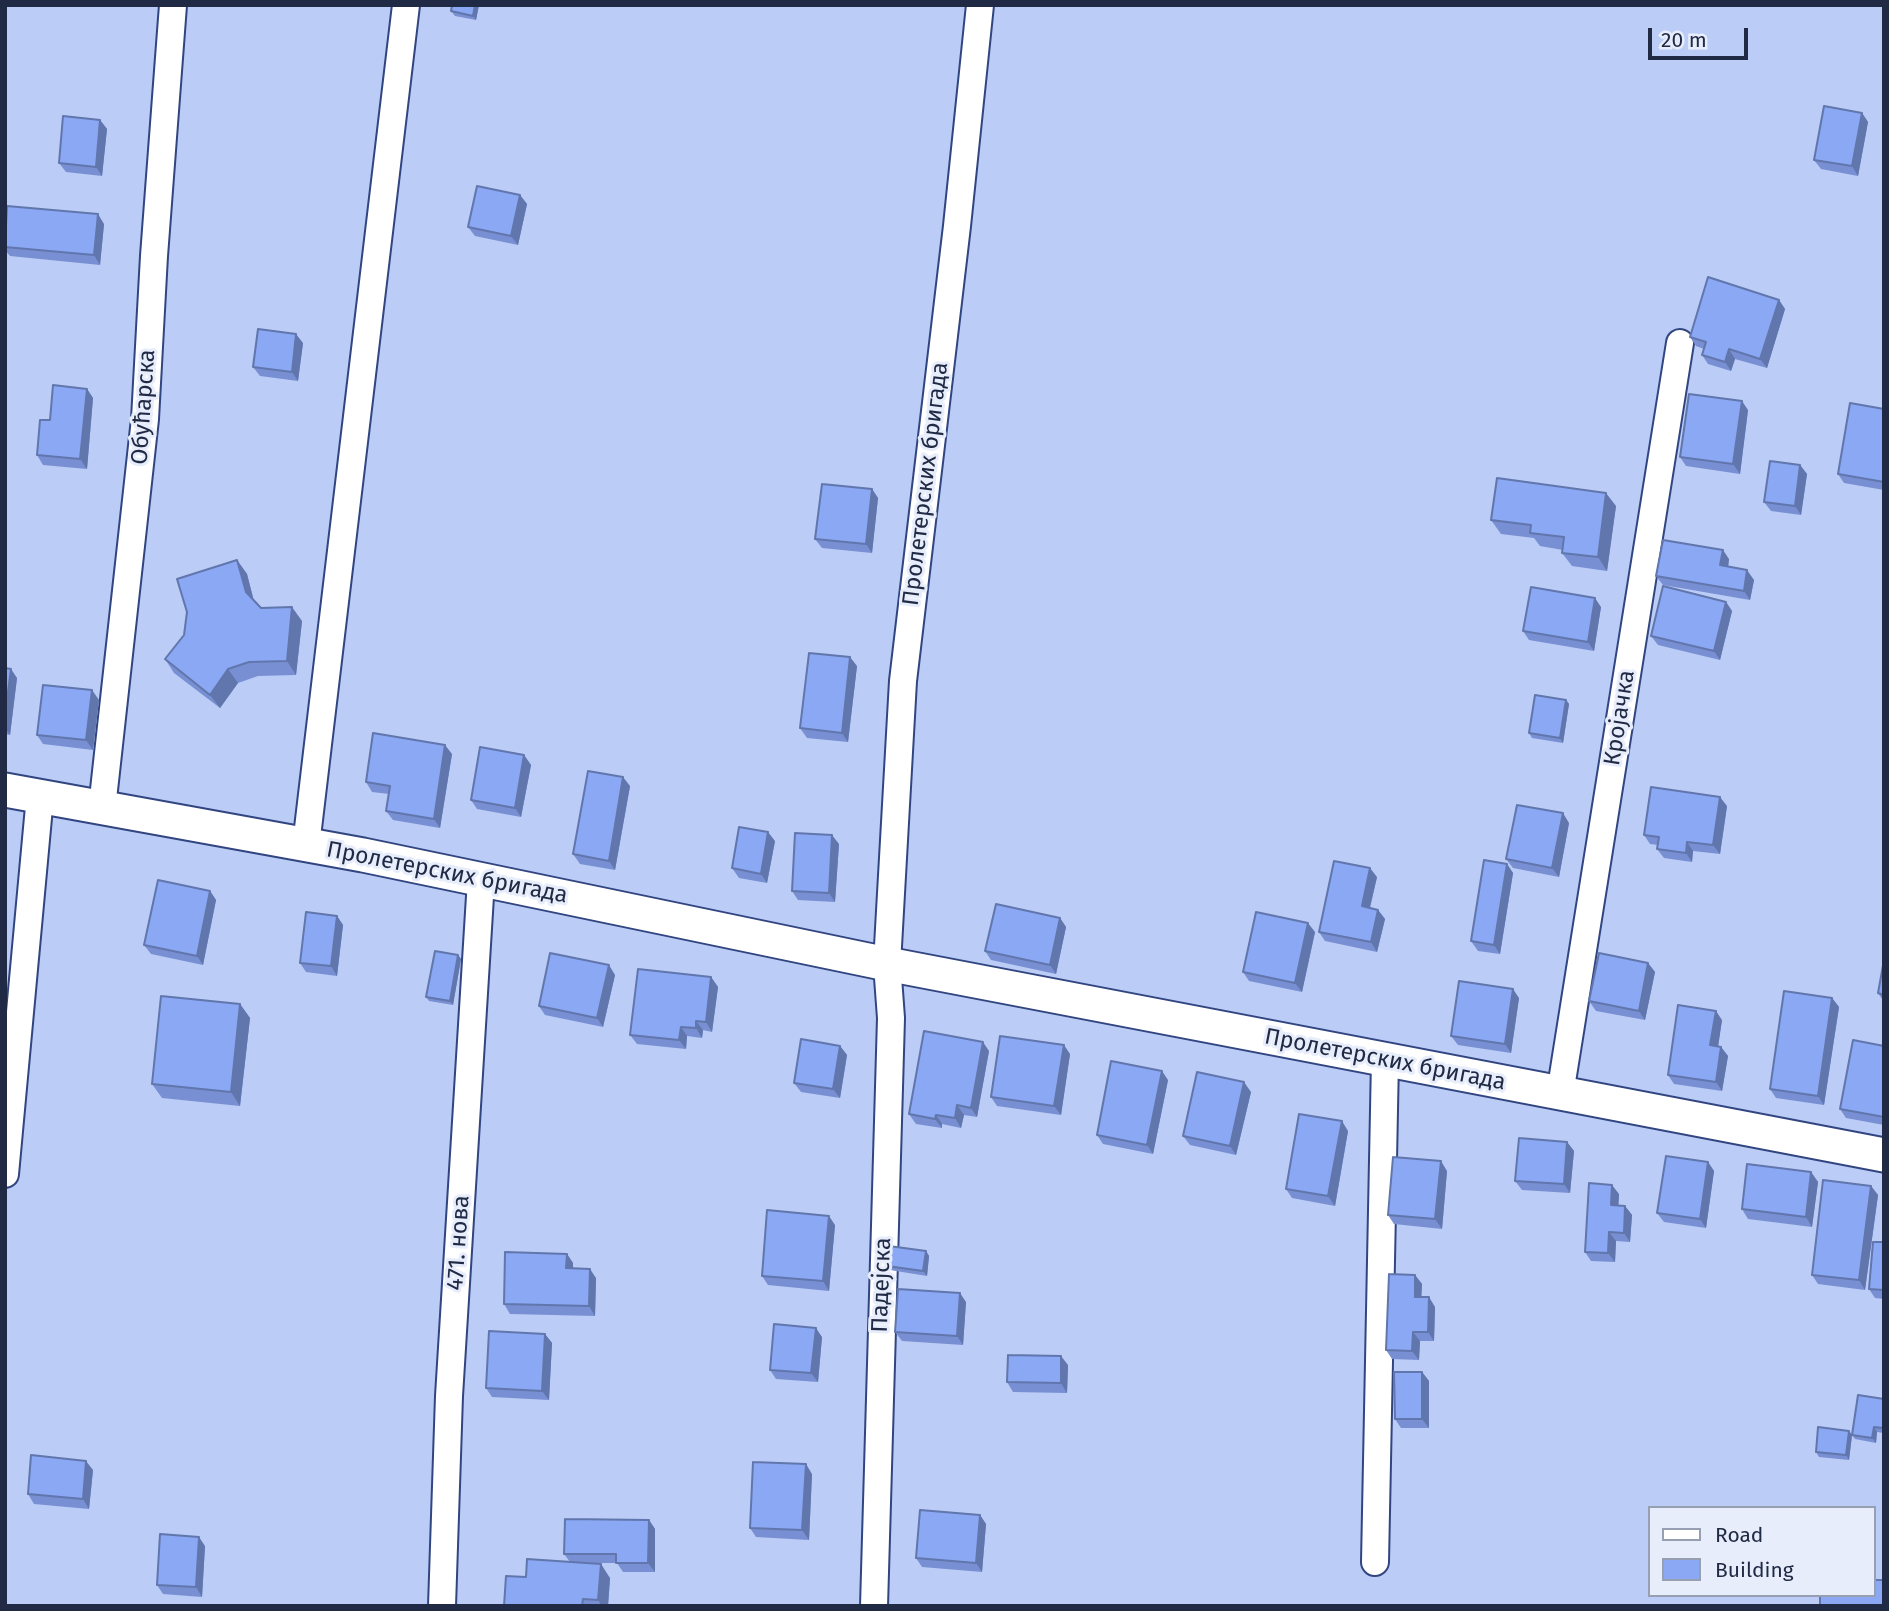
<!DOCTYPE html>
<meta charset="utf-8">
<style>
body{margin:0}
#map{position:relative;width:1889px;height:1611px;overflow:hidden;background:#bbccf6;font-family:"Fira Sans",sans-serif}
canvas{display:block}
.frame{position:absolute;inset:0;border:7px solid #202a45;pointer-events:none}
.legend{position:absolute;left:1648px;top:1506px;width:228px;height:91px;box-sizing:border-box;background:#e7edfb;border:2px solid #979fb2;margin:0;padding:9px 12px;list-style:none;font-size:21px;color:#202a45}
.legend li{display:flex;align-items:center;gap:14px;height:35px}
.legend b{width:35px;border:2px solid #979fb2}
.scale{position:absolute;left:1648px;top:28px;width:100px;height:32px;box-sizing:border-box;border:4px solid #202a45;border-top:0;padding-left:9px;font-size:21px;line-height:24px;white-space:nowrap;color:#202a45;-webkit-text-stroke:5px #e7edfb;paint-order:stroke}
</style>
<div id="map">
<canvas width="1889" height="1611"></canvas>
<div class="frame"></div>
<ul class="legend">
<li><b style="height:9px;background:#fff"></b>Road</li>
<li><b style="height:19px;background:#8ba8f5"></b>Building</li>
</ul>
<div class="scale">20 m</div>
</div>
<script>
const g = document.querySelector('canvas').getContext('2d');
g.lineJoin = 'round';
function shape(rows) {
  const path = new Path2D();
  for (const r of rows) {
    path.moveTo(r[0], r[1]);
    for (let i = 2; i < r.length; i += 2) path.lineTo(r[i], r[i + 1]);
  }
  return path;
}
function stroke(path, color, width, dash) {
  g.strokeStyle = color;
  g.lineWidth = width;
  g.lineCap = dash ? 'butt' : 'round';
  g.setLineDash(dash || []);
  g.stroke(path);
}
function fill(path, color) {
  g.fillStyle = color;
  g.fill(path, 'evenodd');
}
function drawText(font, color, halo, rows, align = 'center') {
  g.font = font + ' "Fira Sans",sans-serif';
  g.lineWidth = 6;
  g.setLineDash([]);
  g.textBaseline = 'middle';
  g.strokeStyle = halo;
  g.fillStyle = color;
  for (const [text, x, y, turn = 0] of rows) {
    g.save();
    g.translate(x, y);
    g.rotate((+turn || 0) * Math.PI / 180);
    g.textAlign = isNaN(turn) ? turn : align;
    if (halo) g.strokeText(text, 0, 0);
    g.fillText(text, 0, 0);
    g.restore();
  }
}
const minor = shape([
 [102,808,145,419,154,256,173,5],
 [306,845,406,5],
 [1560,1094,1680,343],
 [5,1174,40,796],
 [1375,1562,1385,1060],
 [442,1606,449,1396,481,880],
 [874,1606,891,1018,887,964,903,681,957,226,980,5]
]);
const tertiary = shape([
 [5,790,363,855,887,964,1884,1155]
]);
const wall = shape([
 [479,5,476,20,455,16,451,11],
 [1862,113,1868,122,1858,176,1821,169,1814,160],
 [100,120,107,129,102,176,66,172,59,163],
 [520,195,527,204,518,245,475,236,468,227],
 [5,223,104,224,100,265,10,256,5,250],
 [1779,300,1785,309,1767,368,1735,359,1731,371,1708,364,1702,355,1704,349,1696,346,1690,337],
 [303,343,298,381,260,376,253,367],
 [87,389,93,398,87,469,43,465,37,455,50,420],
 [1884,409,1884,490,1844,483,1838,474],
 [1748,410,1740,474,1686,466,1680,457],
 [1800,465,1807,474,1801,515,1771,511,1764,502],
 [872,489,878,498,872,553,822,548,815,539],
 [1616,506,1607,571,1572,566,1562,553,1563,550,1540,546,1534,538,1501,534,1491,520],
 [1729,559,1728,567,1754,580,1750,600,1663,585,1656,576],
 [237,560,247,574,254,601,261,608,302,621,296,675,258,676,238,683,220,708,174,673,165,659,184,635],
 [1726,602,1732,611,1720,660,1658,645,1651,636],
 [1601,607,1594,651,1529,640,1523,631],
 [857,666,848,742,807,738,800,728],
 [5,668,17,678,10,735,5,734],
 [99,700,93,750,43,744,37,735],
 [1566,700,1569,704,1563,743,1532,738,1529,733],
 [452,754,440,828,393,820,386,811,389,794,372,792,366,782],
 [524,755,531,765,521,817,477,809,471,800],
 [630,786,615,870,580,864,573,854],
 [1727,806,1720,854,1693,851,1692,862,1664,858,1657,849,1658,845,1650,844,1644,835],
 [1569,823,1559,877,1513,868,1506,859],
 [775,841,767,883,739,878,732,868],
 [839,844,835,902,798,900,792,891],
 [1507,864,1513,873,1500,954,1478,951,1471,941],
 [1377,877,1370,908,1378,910,1385,919,1377,952,1325,941,1319,932],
 [210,891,216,900,203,965,151,954,144,945],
 [337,916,343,925,337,976,306,972,300,963],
 [1060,918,1066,927,1056,974,991,960,985,951],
 [1315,932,1302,992,1249,981,1243,972],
 [458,955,461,959,453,1005,429,1001,426,997],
 [1884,960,1884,1002,1878,993],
 [1648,963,1655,972,1645,1020,1596,1011,1589,1001],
 [615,975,603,1027,545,1015,539,1006],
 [711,977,718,987,712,1032,703,1030,702,1038,687,1036,686,1049,637,1044,630,1035],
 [1519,998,1511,1053,1458,1045,1451,1036],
 [1832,998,1839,1007,1824,1105,1776,1098,1770,1089],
 [240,1004,250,1018,240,1106,162,1098,152,1084],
 [1722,1020,1718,1046,1721,1047,1728,1056,1722,1091,1674,1084,1668,1075],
 [840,1046,847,1055,840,1098,801,1092,794,1083],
 [1884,1046,1884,1125,1846,1118,1840,1109],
 [989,1051,977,1117,964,1115,961,1128,942,1124,942,1128,916,1124,909,1114],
 [1070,1054,1061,1115,997,1106,991,1097],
 [1168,1080,1153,1154,1103,1144,1097,1135],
 [1251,1092,1236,1155,1190,1145,1183,1136],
 [1348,1131,1335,1206,1292,1198,1286,1189],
 [1567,1142,1574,1151,1570,1193,1522,1190,1515,1181],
 [1708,1162,1714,1171,1706,1228,1664,1222,1657,1213],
 [1447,1171,1442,1229,1394,1224,1388,1215],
 [1811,1172,1818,1182,1812,1227,1748,1219,1742,1209],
 [1871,1186,1878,1195,1865,1290,1818,1284,1812,1275],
 [1619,1194,1618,1206,1625,1206,1632,1215,1630,1242,1616,1241,1615,1262,1591,1261,1585,1252],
 [835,1225,829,1291,768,1285,762,1276],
 [1884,1242,1884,1299,1875,1298,1869,1289],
 [926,1251,929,1256,927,1276,890,1270,887,1266],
 [567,1254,573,1263,573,1269,596,1278,595,1316,510,1314,504,1304],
 [1415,1275,1422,1284,1421,1297,1435,1307,1434,1341,1420,1341,1419,1360,1392,1359,1386,1350],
 [966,1302,963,1345,902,1341,895,1332],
 [545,1334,552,1343,549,1400,492,1397,486,1388],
 [822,1337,818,1382,776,1379,770,1370],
 [1068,1365,1067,1393,1013,1392,1007,1382],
 [1422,1372,1429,1381,1429,1428,1401,1428,1395,1419],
 [1884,1399,1884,1433,1877,1432,1876,1443,1855,1439,1852,1435,1849,1460,1819,1457,1816,1452,1849,1431,1852,1435],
 [93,1470,89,1509,34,1504,28,1494],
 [812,1474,809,1540,756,1537,750,1528],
 [980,1515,986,1524,982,1572,922,1567,916,1558],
 [649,1520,655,1529,655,1572,623,1572,617,1563,579,1563,610,1578,608,1606,504,1606,526,1577,570,1562,564,1554],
 [205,1546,202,1597,163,1594,157,1585]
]);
const shadedWall = shape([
 [475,5,479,5,476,20,473,16],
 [1862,113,1868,122,1858,176,1852,166],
 [100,120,107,129,102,176,96,167],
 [520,195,527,204,518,245,511,236],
 [98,214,104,224,100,265,94,255],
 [1779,300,1785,309,1767,368,1760,359],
 [296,334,303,343,298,381,292,372],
 [1729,349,1735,359,1731,371,1725,362],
 [87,389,93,398,87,469,80,459],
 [1742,401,1748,410,1740,474,1733,464],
 [1800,465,1807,474,1801,515,1795,506],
 [872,489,878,498,872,553,866,544],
 [1606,493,1616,506,1607,571,1598,557],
 [1723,550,1729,559,1727,575,1720,565],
 [237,560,247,574,255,606,246,592],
 [1747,570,1754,580,1750,600,1744,591],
 [1595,598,1601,607,1594,651,1588,642],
 [1726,602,1732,611,1720,660,1714,651],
 [292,607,302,621,296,675,287,661],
 [850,657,857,666,848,742,842,733],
 [11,669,17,678,10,735,5,728,5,715],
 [228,669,238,683,220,708,210,695],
 [92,690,99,700,93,750,86,740],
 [1566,700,1569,704,1563,743,1560,738],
 [445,745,452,754,440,828,434,819],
 [524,755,531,765,521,817,515,808],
 [623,777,630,786,615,870,609,861],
 [1720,797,1727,806,1720,854,1713,845],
 [1563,813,1569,823,1559,877,1552,868],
 [768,832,775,841,767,883,761,874],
 [832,835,839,844,835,902,829,893],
 [1687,842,1693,851,1692,862,1686,853],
 [1507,864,1513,873,1500,954,1494,945],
 [1370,868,1377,877,1368,915,1362,906],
 [210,891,216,900,203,965,197,956],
 [1378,910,1385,919,1377,952,1371,942],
 [337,916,343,925,337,976,331,966],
 [1060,918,1066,927,1056,974,1050,965],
 [1308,923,1315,932,1302,992,1295,983],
 [458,955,461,959,453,1005,450,1001],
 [1648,963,1655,972,1645,1020,1639,1011],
 [609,965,615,975,603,1027,597,1018],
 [711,977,718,987,712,1032,706,1022],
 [1513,989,1519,998,1511,1053,1505,1044],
 [1832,998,1839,1007,1824,1105,1818,1096],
 [240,1004,250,1018,240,1106,231,1092],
 [1716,1011,1722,1020,1717,1054,1710,1045],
 [696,1021,703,1030,702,1038,696,1028],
 [681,1027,687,1036,686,1049,679,1040],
 [983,1042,989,1051,977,1117,971,1108],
 [1064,1045,1070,1054,1061,1115,1054,1106],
 [840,1046,847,1055,840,1098,833,1089],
 [1721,1047,1728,1056,1722,1091,1716,1082],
 [1162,1071,1168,1080,1153,1154,1147,1145],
 [1244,1082,1251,1092,1236,1155,1230,1146],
 [957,1105,964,1115,961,1128,955,1118],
 [936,1115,942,1124,942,1128,935,1119],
 [1342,1121,1348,1131,1335,1206,1328,1196],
 [1567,1142,1574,1151,1570,1193,1564,1184],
 [1441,1161,1447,1171,1442,1229,1435,1219],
 [1708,1162,1714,1171,1706,1228,1700,1219],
 [1811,1172,1818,1182,1812,1227,1806,1217],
 [1612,1185,1619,1194,1618,1214,1611,1205],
 [1871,1186,1878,1195,1865,1290,1859,1280],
 [1625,1206,1632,1215,1630,1242,1624,1233],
 [829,1216,835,1225,829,1291,823,1281],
 [1609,1232,1616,1241,1615,1262,1608,1253],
 [926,1251,929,1256,927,1276,923,1271],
 [567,1254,573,1263,573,1278,566,1268],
 [590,1269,596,1278,595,1316,589,1306],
 [1415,1275,1422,1284,1421,1306,1415,1297],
 [960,1293,966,1302,963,1345,957,1336],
 [1429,1297,1435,1307,1434,1341,1428,1332],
 [816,1328,822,1337,818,1382,811,1373],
 [1413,1332,1420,1341,1419,1360,1412,1351],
 [545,1334,552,1343,549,1400,542,1391],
 [1061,1356,1068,1365,1067,1393,1061,1383],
 [1422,1372,1429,1381,1429,1428,1422,1419],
 [1874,1427,1877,1432,1876,1443,1872,1438],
 [1849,1431,1852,1435,1849,1460,1846,1455],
 [86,1461,93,1470,89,1509,83,1499],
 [806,1464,812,1474,809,1540,802,1530],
 [980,1515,986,1524,982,1572,976,1563],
 [649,1520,655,1529,655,1572,648,1563],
 [199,1537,205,1546,202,1597,196,1587],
 [601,1564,610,1578,608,1606,602,1606,598,1600]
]);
const building = shape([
 [452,5,475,5,473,16,451,11,452,5],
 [1824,106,1862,113,1852,166,1814,160,1824,106],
 [63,116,100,120,96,167,59,163,63,116],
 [477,186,520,195,511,236,468,227,477,186],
 [7,206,98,214,94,255,5,247,7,206],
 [1708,277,1779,300,1760,359,1729,349,1725,362,1702,355,1706,342,1690,337,1708,277],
 [258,329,296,334,292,372,253,367,258,329],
 [53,385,87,389,80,459,37,455,40,420,50,420,53,385],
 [1689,394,1742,401,1733,464,1680,457,1689,394],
 [1850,403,1884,409,1884,482,1838,474,1850,403],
 [1770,461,1800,465,1795,506,1764,502,1770,461],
 [1497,478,1606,493,1598,557,1562,553,1564,537,1530,533,1531,525,1491,520,1497,478],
 [822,484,872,489,866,544,815,539,822,484],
 [1663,540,1723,550,1720,565,1747,570,1744,591,1656,576,1663,540],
 [237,560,246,592,261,608,292,607,287,661,249,662,228,669,210,695,165,659,184,635,187,612,177,579,237,560],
 [1663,586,1726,602,1714,651,1651,636,1663,586],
 [1531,587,1595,598,1588,642,1523,631,1531,587],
 [809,653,850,657,842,733,800,728,809,653],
 [5,668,11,669,5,715,5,668],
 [43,685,92,690,86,740,37,735,43,685],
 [1535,695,1566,700,1560,738,1529,733,1535,695],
 [373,733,445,745,434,819,386,811,390,786,366,782,373,733],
 [480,747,524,755,515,808,471,800,480,747],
 [588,771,623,777,609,861,573,854,588,771],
 [1651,787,1720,797,1713,845,1687,842,1686,853,1657,849,1659,837,1644,835,1651,787],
 [1517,805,1563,813,1552,868,1506,859,1517,805],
 [739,827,768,832,761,874,732,868,739,827],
 [795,833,832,835,829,893,792,891,795,833],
 [1484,860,1507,864,1494,945,1471,941,1484,860],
 [1334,861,1370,868,1362,906,1378,910,1371,942,1319,932,1334,861],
 [158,880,210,891,197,956,144,945,158,880],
 [996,904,1060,918,1050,965,985,951,996,904],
 [306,912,337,916,331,966,300,963,306,912],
 [1256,912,1308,923,1295,983,1243,972,1256,912],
 [435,951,458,955,450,1001,426,997,435,951],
 [550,953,609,965,597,1018,539,1006,550,953],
 [1599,953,1648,963,1639,1011,1589,1001,1599,953],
 [1884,960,1884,995,1878,993,1884,960],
 [638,969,711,977,706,1022,696,1021,696,1028,681,1027,679,1040,630,1035,638,969],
 [1459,981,1513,989,1505,1044,1451,1036,1459,981],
 [1784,991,1832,998,1818,1096,1770,1089,1784,991],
 [161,996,240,1004,231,1092,152,1084,161,996],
 [1678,1005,1716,1011,1710,1045,1721,1047,1716,1082,1668,1075,1678,1005],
 [924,1031,983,1042,971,1108,957,1105,955,1118,936,1115,935,1119,909,1114,924,1031],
 [1000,1036,1064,1045,1054,1106,991,1097,1000,1036],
 [801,1039,840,1046,833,1089,794,1083,801,1039],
 [1853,1040,1884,1046,1884,1117,1840,1109,1853,1040],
 [1111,1061,1162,1071,1147,1145,1097,1135,1111,1061],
 [1197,1072,1244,1082,1230,1146,1183,1136,1197,1072],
 [1299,1114,1342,1121,1328,1196,1286,1189,1299,1114],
 [1519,1138,1567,1142,1564,1184,1515,1181,1519,1138],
 [1666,1156,1708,1162,1700,1219,1657,1213,1666,1156],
 [1393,1157,1441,1161,1435,1219,1388,1215,1393,1157],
 [1747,1164,1811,1172,1806,1217,1742,1209,1747,1164],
 [1823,1180,1871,1186,1859,1280,1812,1275,1823,1180],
 [1589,1183,1612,1185,1611,1205,1625,1206,1624,1233,1609,1232,1608,1253,1585,1252,1589,1183],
 [767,1210,829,1216,823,1281,762,1276,767,1210],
 [1873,1242,1884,1242,1884,1290,1869,1289,1873,1242],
 [889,1246,926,1251,923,1271,887,1266,889,1246],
 [505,1252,567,1254,566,1268,590,1269,589,1306,504,1304,505,1252],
 [1389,1274,1415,1275,1415,1297,1429,1297,1428,1332,1413,1332,1412,1351,1386,1350,1389,1274],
 [898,1289,960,1293,957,1336,895,1332,898,1289],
 [774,1324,816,1328,811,1373,770,1370,774,1324],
 [489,1331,545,1334,542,1391,486,1388,489,1331],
 [1008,1355,1061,1356,1061,1383,1007,1382,1008,1355],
 [1394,1372,1422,1372,1422,1419,1395,1419,1394,1372],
 [1858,1395,1884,1399,1883,1428,1874,1427,1872,1438,1852,1435,1858,1395],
 [1818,1427,1849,1431,1846,1455,1816,1452,1818,1427],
 [31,1455,86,1461,83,1499,28,1494,31,1455],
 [753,1462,806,1464,802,1530,750,1528,753,1462],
 [920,1510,980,1515,976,1563,916,1558,920,1510],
 [565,1519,649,1520,648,1563,616,1563,616,1554,564,1554,565,1519],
 [160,1534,199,1537,196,1587,157,1585,160,1534],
 [527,1559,601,1564,598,1600,583,1599,582,1606,504,1606,506,1576,526,1577,527,1559],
 [1873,1580,1884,1580,1884,1606,1820,1606,1820,1595,1873,1595,1873,1580]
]);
const streetNames = [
 ["Обућарска",144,407,-86],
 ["Пролетерских бригада",926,484,-83],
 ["Кројачка",1620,718,-81],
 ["Пролетерских бригада",447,873,11],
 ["Пролетерских бригада",1385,1060,11],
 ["471. нова",459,1243,-86],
 ["Падејска",882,1285,-88]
];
stroke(minor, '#314580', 30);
stroke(tertiary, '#314580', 37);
stroke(minor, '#fff', 26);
stroke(tertiary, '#fff', 33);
fill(wall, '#7890d3');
fill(shadedWall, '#6176ac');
fill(building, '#8ba8f5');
stroke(building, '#6176ac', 2);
drawText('23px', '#202a45', '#e7edfb', streetNames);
</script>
